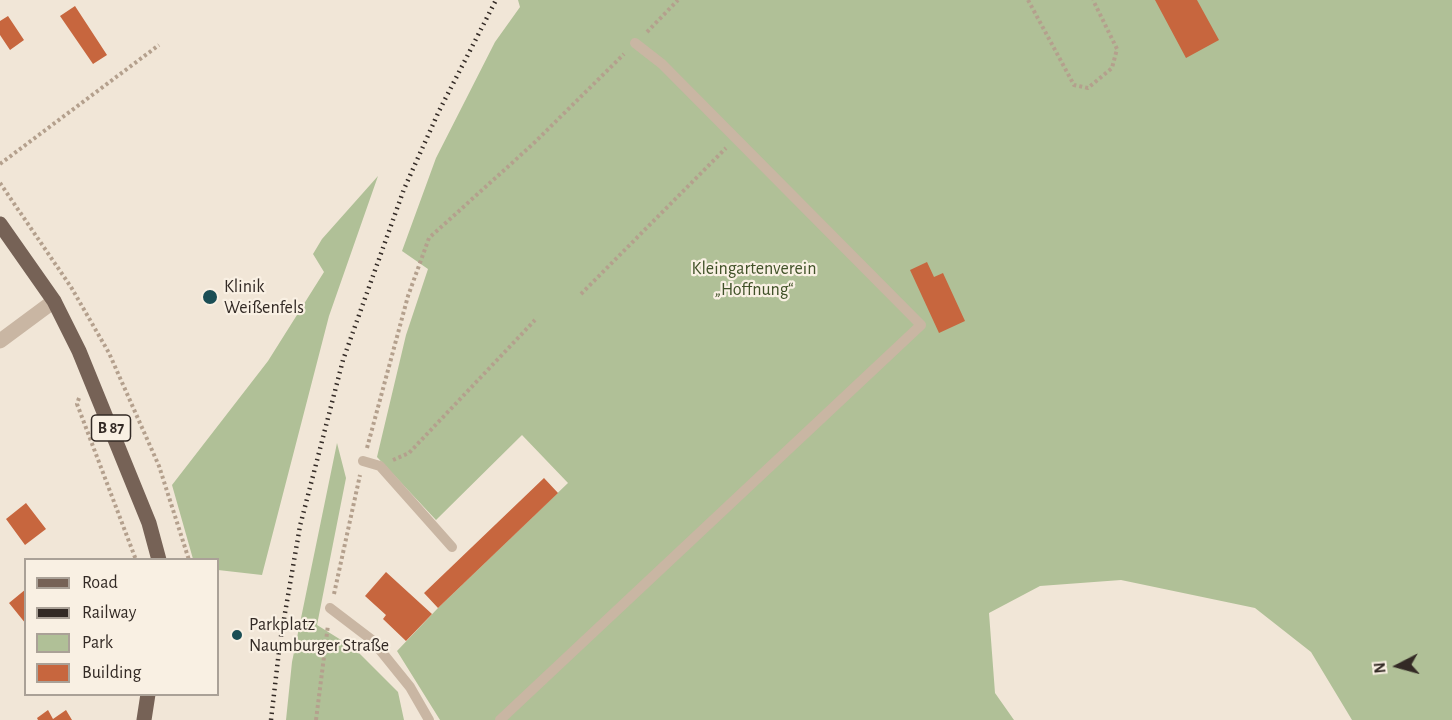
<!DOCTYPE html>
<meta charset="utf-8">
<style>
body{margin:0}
#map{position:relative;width:1452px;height:720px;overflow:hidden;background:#f1e6d7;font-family:"Alegreya Sans",sans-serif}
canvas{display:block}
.legend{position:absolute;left:24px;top:558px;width:195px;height:138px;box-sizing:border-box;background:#f9f0e3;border:2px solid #aaa197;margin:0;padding:8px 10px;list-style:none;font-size:18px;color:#332a25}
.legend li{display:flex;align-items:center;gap:12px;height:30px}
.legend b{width:30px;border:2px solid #aaa197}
.north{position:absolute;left:1368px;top:636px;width:60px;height:60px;-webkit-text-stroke:4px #f9f0e3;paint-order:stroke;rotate:264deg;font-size:16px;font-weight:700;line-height:24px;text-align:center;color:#332a25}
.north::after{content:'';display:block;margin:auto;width:21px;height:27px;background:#332a25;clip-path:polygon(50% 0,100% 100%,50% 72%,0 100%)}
</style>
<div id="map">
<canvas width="1452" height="720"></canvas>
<ul class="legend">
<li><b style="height:8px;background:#766256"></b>Road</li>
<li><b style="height:8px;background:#332a25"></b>Railway</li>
<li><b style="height:16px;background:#b0c097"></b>Park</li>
<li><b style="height:16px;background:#c7663e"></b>Building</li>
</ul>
<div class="north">N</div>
</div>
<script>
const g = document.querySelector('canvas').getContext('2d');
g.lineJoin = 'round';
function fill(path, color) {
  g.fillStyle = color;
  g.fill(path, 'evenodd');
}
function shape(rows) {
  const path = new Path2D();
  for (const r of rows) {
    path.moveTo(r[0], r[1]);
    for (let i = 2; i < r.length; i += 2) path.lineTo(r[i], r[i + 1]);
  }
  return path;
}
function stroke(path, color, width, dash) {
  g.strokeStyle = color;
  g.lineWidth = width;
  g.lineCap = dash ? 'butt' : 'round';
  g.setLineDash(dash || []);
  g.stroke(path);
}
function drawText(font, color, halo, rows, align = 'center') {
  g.font = font + ' "Alegreya Sans",sans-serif';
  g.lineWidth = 4.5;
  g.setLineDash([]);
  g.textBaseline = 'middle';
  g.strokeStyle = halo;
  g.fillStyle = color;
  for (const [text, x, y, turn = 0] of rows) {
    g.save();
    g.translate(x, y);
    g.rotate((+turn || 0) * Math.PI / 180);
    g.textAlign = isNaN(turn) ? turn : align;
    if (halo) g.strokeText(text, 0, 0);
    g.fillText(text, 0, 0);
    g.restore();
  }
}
const green = shape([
 [518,0,1452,0,1452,720,1352,720,1311,652,1255,608,1121,580,1040,586,989,613,995,693,1014,720,440,720,397,651,438,608,568,483,522,435,436,520,377,457,406,335,428,269,402,251,436,158,495,42,520,7],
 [378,176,329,316,262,575,218,570,218,560,193,559,172,485,268,361,324,272,313,254,322,239],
 [337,443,346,478,317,625,354,648,398,692,404,720,286,720,292,662]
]);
const building = shape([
 [1155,0,1197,0,1219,40,1186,58],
 [75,6,107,55,93,64,60,16],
 [8,16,24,40,10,50,0,35,0,21],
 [927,262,934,277,943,273,965,321,939,333,910,270],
 [544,478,558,493,438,608,424,593],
 [26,503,46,529,25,545,6,519],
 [386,572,432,614,406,641,383,619,386,615,365,596],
 [26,589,26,624,9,603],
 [48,710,53,719,66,710,72,720,38,720,37,718]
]);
const path = shape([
 [1028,0,1074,85,1088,88,1112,68,1117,49,1093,0],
 [647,32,678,0],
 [0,164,159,45],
 [0,183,71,287,109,353,159,466,189,560],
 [581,294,726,148],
 [79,398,77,404,136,560],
 [367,448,408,296,429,238,533,144,624,54],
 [393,460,409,453,535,320],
 [334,594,360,475],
 [316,720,328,625]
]);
const lane = shape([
 [363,461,380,466,452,547],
 [330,608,372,640,410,687,429,720],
 [500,720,921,325,662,64,635,43]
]);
const street = shape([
 [0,341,54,301]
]);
const primary = shape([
 [0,224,54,301,79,351,149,523,159,560],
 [144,720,148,694]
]);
const rail = shape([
 [271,720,280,642,300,526,343,360,404,189,439,111,496,0]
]);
const markers = [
 [210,297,8,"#1b4e55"],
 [237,635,6,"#1b4e55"]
];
const shields = [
 [111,428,39]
];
const shieldNames = [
 ["B 87",111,428]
];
const parkNames = [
 ["Kleingartenverein",754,269],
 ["„Hoffnung“",754,290]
];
const poiNames = [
 ["Klinik",224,287],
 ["Weißenfels",224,308],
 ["Parkplatz",249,625],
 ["Naumburger Straße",249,646]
];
fill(green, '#b0c097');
fill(building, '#c7663e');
stroke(path, '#b4a08d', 4, [3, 3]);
stroke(lane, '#c9b6a3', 10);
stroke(street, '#c9b6a3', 15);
stroke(primary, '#766256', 15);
stroke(rail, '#332a25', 4.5, [1.5, 4.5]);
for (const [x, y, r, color] of markers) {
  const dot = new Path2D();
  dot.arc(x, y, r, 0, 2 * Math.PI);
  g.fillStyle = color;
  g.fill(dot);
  stroke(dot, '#f9f0e3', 2);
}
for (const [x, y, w] of shields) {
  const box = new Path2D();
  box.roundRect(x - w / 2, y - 13, w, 26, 4.5);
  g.fillStyle = '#f9f0e3';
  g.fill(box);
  stroke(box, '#332a25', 1.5);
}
drawText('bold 16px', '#332a25', null, shieldNames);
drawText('18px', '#415229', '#f9f0e3', parkNames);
drawText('18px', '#332a25', '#f9f0e3', poiNames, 'left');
</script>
